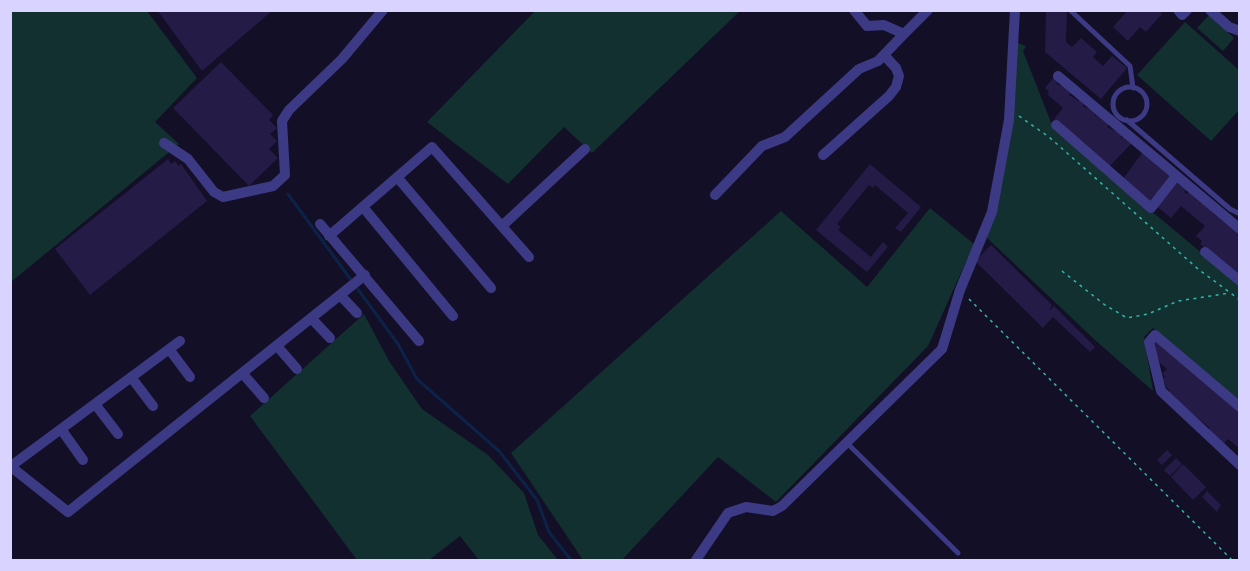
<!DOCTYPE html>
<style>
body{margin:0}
#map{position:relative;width:1250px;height:571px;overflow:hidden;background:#130f26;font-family:"DejaVu Sans",sans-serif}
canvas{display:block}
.frame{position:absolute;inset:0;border:12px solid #d9d4ff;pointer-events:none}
</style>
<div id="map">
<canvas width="1250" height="571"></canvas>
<div class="frame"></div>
</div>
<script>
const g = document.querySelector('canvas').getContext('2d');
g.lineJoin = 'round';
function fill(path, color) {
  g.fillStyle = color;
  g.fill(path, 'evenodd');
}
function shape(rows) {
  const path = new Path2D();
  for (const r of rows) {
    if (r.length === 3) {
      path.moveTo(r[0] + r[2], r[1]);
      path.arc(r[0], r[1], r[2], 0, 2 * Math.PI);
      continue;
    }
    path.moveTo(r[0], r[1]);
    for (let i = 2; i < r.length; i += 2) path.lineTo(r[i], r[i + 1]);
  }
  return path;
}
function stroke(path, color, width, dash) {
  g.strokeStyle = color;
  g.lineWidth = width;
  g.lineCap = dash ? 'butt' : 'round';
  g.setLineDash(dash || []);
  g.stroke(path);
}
const green = shape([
 [11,11,147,11,197,78,155,122,179,144,11,282],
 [535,11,740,11,592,153,564,127,508,184,427,122],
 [1209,15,1234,38,1223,51,1197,28],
 [1185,22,1239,70,1239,110,1211,141,1137,75],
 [1018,43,1026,46,1023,51,1054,130,1239,284,1239,402,1153,328,1144,337,1153,391,1095,340,985,236],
 [930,208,974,244,928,346,776,502,718,457,622,560,583,560,511,453,781,211,867,287],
 [364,314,389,361,422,409,488,455,524,493,538,535,558,560,479,560,460,536,429,560,357,560,250,416]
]);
const stream = shape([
 [288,194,398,344,417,379,499,451,537,500,549,532,571,560]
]);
const building = shape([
 [157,10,273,10,202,71],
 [1128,10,1158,10,1162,14,1146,32,1140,27,1128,41,1113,27],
 [1046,12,1067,12,1066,42,1072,47,1081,38,1097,52,1093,57,1103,66,1112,56,1127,68,1101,99,1045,52],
 [221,62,273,115,269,120,277,128,270,134,277,141,269,149,278,158,249,186,173,108],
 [1054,77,1059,81,1056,84,1067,87,1066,90,1068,88,1072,92,1069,95,1079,101,1080,99,1084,102,1083,107,1092,109,1097,113,1094,116,1097,115,1110,124,1107,127,1123,134,1120,138,1124,137,1131,144,1108,168,1054,119,1063,108,1047,94,1049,92,1045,88],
 [1142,153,1158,164,1156,165,1182,187,1183,185,1187,189,1184,192,1187,194,1189,191,1201,200,1199,205,1201,202,1209,207,1208,209,1210,207,1215,211,1213,216,1214,214,1240,233,1237,236,1240,235,1240,278,1200,244,1202,241,1196,236,1205,226,1181,206,1171,218,1123,179],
 [168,159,171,164,175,161,179,166,181,164,207,201,90,295,55,249],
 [870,164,921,207,901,232,895,228,908,213,875,185,873,188,869,185,837,224,841,227,838,230,871,257,883,242,888,247,867,272,816,230],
 [991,245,1052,305,1049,311,1054,306,1095,347,1090,352,1053,317,1043,328,975,261],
 [1156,340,1240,410,1240,449,1228,439,1223,445,1208,429,1210,428,1168,394,1170,391,1166,387,1163,379,1165,376,1162,374,1167,369,1159,362,1151,346],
 [1167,450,1172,455,1162,465,1157,460],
 [1176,458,1182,464,1170,476,1164,470],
 [1183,464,1206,487,1193,500,1171,477],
 [1207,491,1221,505,1217,512,1202,497]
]);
const path = shape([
 [1019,116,1049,137,1198,269,1240,300],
 [1062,271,1105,305,1127,318,1148,314,1178,301,1230,293],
 [969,299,1232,560]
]);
const lane = shape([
 [1070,10,1130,66,1133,88],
 [1130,104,17],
 [1127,120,1230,209,1240,214],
 [846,442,958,553]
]);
const street = shape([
 [854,10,867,26,884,25,904,34,928,10],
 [1178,10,1182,15,1187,10],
 [1210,10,1229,27,1240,31],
 [1058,76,1240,229],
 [1056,125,1151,208,1176,176],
 [164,143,188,159,214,192,223,197,273,186,285,175,282,121,289,110,342,59,383,10],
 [823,155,889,96,896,87,899,76,896,68,884,55],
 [397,177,491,288],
 [715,195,762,146,785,137,859,69,878,61,904,34],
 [363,207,453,316],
 [320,224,419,341],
 [502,226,585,149],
 [329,236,432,147,529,257],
 [1205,252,1240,281],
 [341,296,357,313],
 [312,319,330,338],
 [277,346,297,369],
 [169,349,190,377],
 [243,374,264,398],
 [131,377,153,406],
 [95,404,118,434],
 [1240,407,1155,335,1149,342,1161,391,1240,465],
 [61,429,83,460],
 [10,466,68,512,365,275],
 [11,466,180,341],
 [696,560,728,513,746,507,773,511,782,506,942,349,960,290,992,212,1009,120,1015,10]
]);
fill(green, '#12302f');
stroke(stream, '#0c2248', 3);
fill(building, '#241b47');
stroke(path, '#2fb8b0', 1.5, [3, 4.5]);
stroke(lane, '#3d3a85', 5);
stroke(street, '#3d3a85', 10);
</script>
